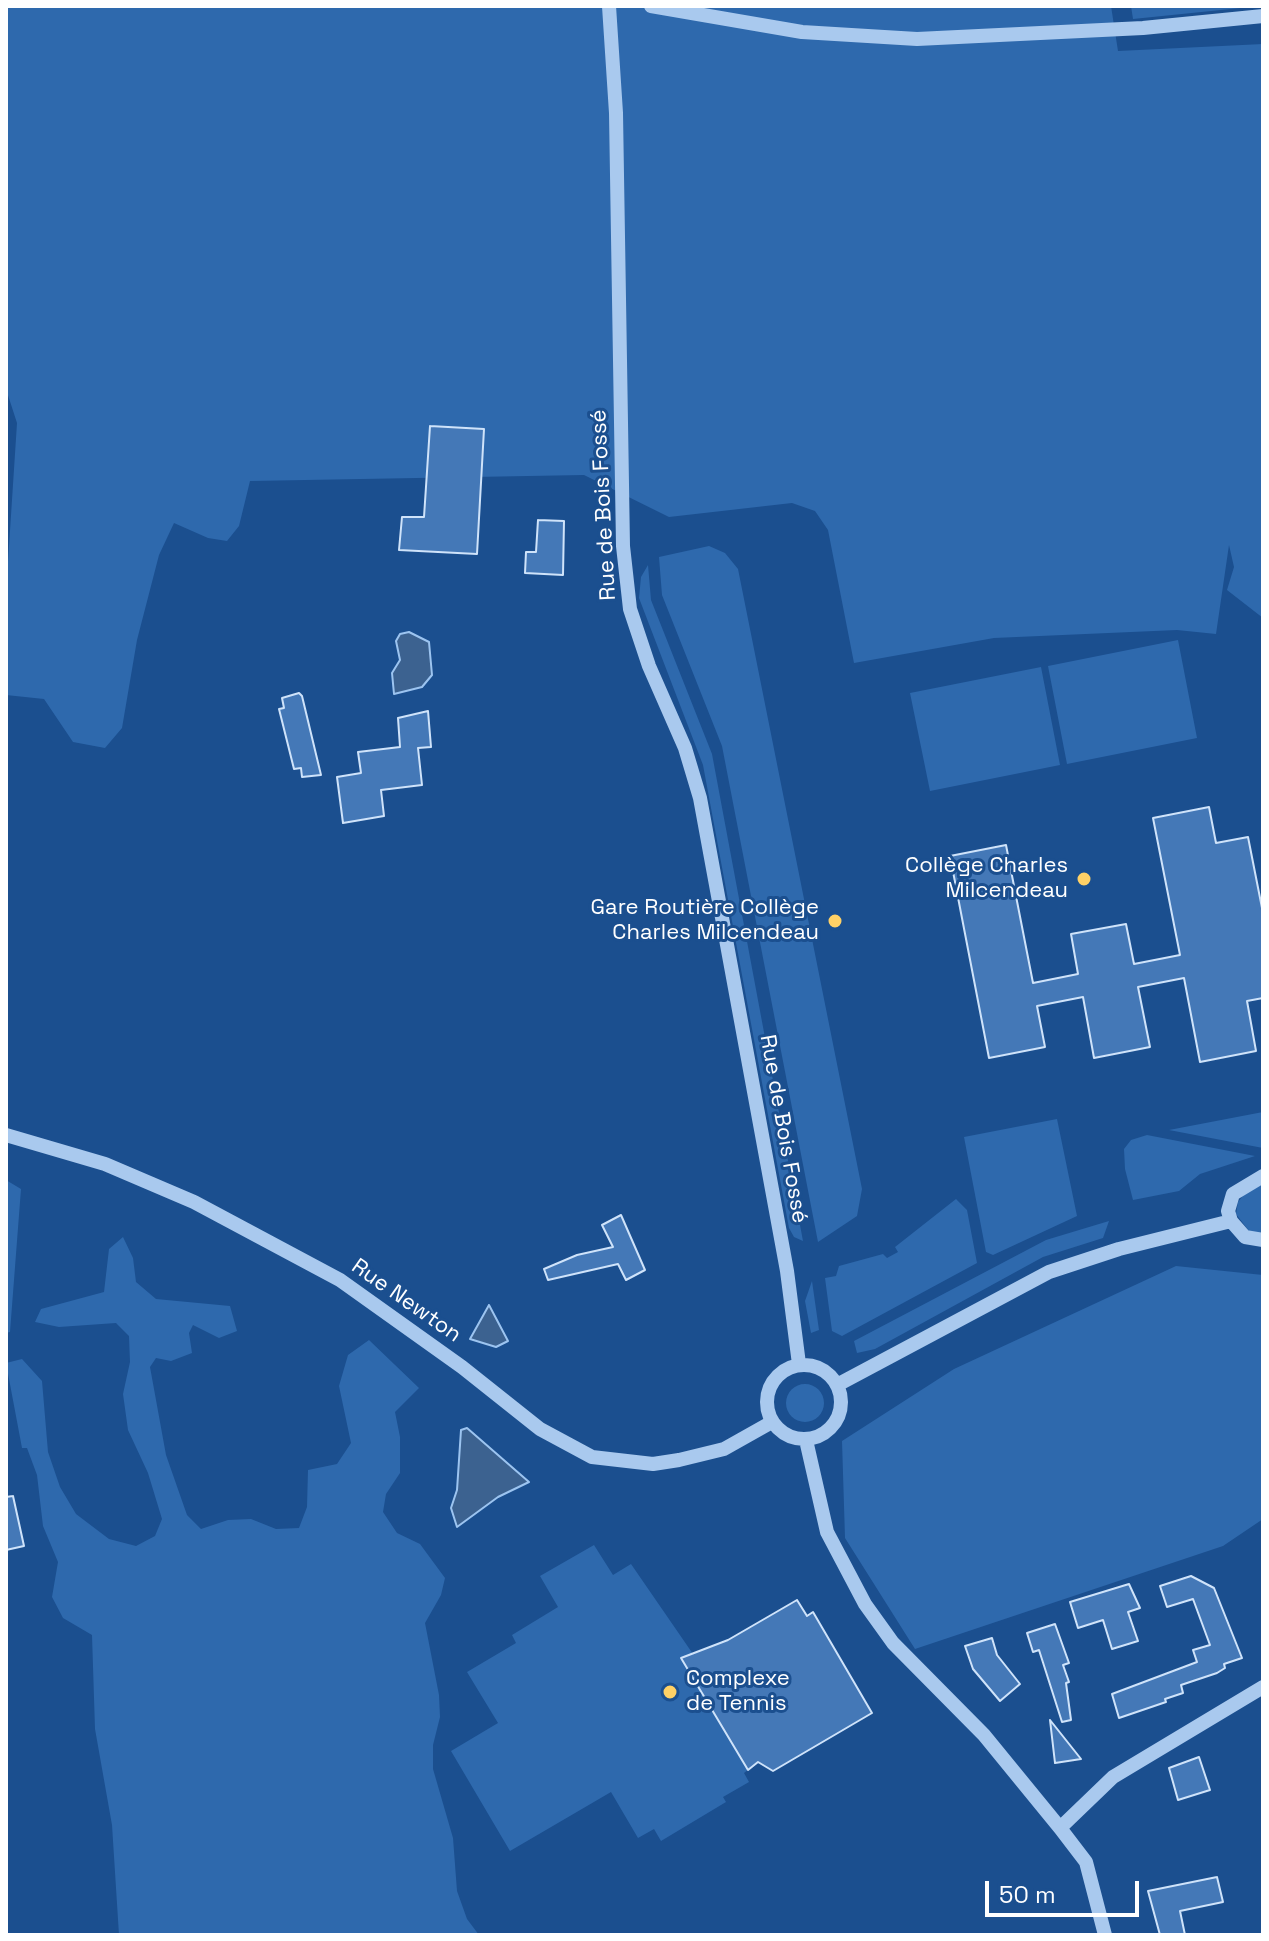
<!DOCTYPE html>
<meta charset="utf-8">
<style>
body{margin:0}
#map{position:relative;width:1269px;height:1941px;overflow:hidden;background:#1b4f8f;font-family:"Space Grotesk",sans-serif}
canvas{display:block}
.frame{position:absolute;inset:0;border:8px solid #fff;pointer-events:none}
.scale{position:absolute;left:985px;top:1881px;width:154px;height:36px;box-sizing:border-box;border:4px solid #fff;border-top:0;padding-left:10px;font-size:24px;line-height:28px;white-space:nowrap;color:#fff;-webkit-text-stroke:6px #1b4f8f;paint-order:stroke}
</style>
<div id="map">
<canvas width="1269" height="1941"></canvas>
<div class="frame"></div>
<div class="scale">50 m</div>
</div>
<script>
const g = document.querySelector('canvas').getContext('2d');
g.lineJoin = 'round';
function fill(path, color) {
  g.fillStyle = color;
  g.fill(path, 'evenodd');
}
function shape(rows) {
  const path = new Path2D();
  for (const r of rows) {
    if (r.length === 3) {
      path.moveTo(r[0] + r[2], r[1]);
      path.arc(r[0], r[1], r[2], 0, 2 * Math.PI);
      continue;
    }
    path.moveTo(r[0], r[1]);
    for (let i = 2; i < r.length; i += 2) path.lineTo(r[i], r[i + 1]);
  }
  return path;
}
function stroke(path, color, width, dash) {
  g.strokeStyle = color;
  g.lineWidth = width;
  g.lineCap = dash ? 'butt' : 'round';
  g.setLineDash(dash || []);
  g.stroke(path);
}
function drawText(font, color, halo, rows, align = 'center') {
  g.font = font + ' "Space Grotesk",sans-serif';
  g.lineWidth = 6;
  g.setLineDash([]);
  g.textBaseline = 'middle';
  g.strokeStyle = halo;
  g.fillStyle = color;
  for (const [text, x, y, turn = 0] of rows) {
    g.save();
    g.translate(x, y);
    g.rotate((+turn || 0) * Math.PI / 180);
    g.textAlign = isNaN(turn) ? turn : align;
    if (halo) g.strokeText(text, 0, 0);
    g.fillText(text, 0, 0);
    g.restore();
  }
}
const green = shape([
 [6,6,1111,6,1118,51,1263,44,1263,618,1227,590,1234,567,1229,545,1216,634,1177,630,994,638,854,663,828,530,815,511,792,503,669,517,584,475,250,481,239,526,227,541,208,538,174,523,159,555,137,640,122,728,105,748,73,742,44,699,6,695,6,592,17,423,6,389],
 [1131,6,1260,6,1133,19],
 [709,546,725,553,738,569,862,1189,857,1216,818,1242,722,746,662,595,659,557],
 [648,565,651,600,712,754,803,1241,794,1237,789,1228,703,765,639,598,641,577],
 [1178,640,1197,738,1067,764,1048,666],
 [1041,667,1060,765,930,791,910,693],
 [1263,1112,1263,1148,1169,1130],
 [1057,1119,1077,1216,993,1255,986,1252,964,1137],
 [1147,1135,1255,1156,1200,1174,1179,1191,1133,1200,1125,1169,1124,1149,1131,1140],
 [6,1180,21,1189,10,1332,6,1333],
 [1263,1184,1263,1233,1259,1234,1249,1231,1236,1214,1238,1202,1245,1193],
 [956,1199,967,1210,977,1263,842,1336,832,1331,825,1278,836,1276,839,1266,883,1254,887,1258,898,1252,895,1247],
 [1109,1221,1103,1238,1043,1257,875,1349,857,1353,854,1341,1046,1240],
 [123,1237,133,1258,136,1282,156,1299,230,1306,237,1331,219,1338,193,1325,189,1333,192,1353,171,1361,156,1358,150,1367,166,1455,187,1515,201,1529,228,1520,251,1519,276,1529,299,1528,307,1507,308,1470,337,1464,351,1443,339,1386,348,1355,369,1340,419,1388,395,1412,400,1437,400,1473,386,1494,383,1512,397,1533,420,1544,445,1578,441,1595,425,1623,439,1695,440,1717,433,1745,433,1769,453,1838,457,1891,467,1919,479,1935,119,1935,112,1825,95,1729,92,1635,63,1618,52,1597,58,1562,43,1526,37,1475,27,1448,22,1448,6,1363,22,1359,42,1381,48,1452,60,1487,76,1514,109,1539,136,1546,155,1536,162,1519,148,1473,128,1430,123,1394,130,1362,129,1336,116,1323,59,1327,35,1322,41,1309,104,1292,109,1249],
 [1176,1266,1263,1275,1263,1519,1223,1546,915,1649,845,1538,842,1441,954,1369],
 [812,1281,819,1330,811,1333,805,1301],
 [805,1403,19],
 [594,1545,613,1575,631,1564,693,1654,728,1640,797,1600,807,1616,813,1613,872,1713,773,1771,758,1762,744,1773,749,1782,723,1797,726,1802,661,1841,654,1829,638,1838,611,1792,510,1851,451,1751,498,1723,467,1672,516,1643,512,1635,558,1607,540,1576]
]);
const water = shape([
 [409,632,429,642,432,675,422,687,394,694,392,673,400,660,396,641,400,634,409,632],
 [489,1305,508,1341,496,1347,470,1339,489,1305],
 [467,1428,529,1482,498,1497,457,1527,451,1508,457,1490,461,1430,467,1428]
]);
const building = shape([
 [430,426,484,429,477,554,399,550,402,517,424,517,430,426],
 [538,520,564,521,563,575,525,573,526,552,536,552,538,520],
 [299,693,302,696,321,775,302,777,301,768,294,769,279,709,284,708,282,698,299,693],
 [428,711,431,747,418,748,422,785,381,790,384,816,343,823,337,777,361,773,358,752,400,747,398,718,428,711],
 [1209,807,1216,843,1248,837,1263,913,1263,998,1247,1001,1256,1051,1200,1062,1184,978,1138,987,1150,1047,1094,1058,1083,997,1037,1006,1045,1047,989,1058,950,856,1006,845,1033,983,1078,974,1071,934,1126,924,1134,964,1180,955,1153,818,1209,807],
 [621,1215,645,1270,626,1280,618,1264,548,1280,544,1269,577,1255,613,1247,602,1225,621,1215],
 [13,1496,24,1546,6,1550,6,1497,13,1496],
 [1191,1576,1214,1588,1242,1658,1224,1664,1225,1668,1217,1673,1181,1685,1183,1693,1165,1699,1166,1702,1119,1718,1112,1694,1197,1662,1193,1650,1210,1645,1193,1599,1167,1607,1160,1586,1191,1576],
 [1129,1584,1140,1608,1128,1612,1138,1641,1112,1649,1103,1620,1078,1628,1070,1602,1129,1584],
 [797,1600,807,1616,813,1612,872,1713,773,1771,758,1762,748,1770,681,1658,728,1640,797,1600],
 [1055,1624,1069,1663,1063,1665,1069,1682,1066,1683,1071,1720,1062,1722,1039,1650,1033,1652,1027,1633,1055,1624],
 [992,1638,997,1655,1020,1684,1000,1701,973,1669,965,1646,992,1638],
 [1050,1720,1081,1759,1055,1763,1050,1720],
 [1199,1757,1210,1790,1178,1800,1169,1768,1199,1757],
 [1217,1877,1223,1902,1180,1911,1185,1935,1160,1935,1148,1891,1217,1877]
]);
const minor = shape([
 [609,6,616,113,623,546,630,609,649,666,685,748,700,798,787,1271,799,1364],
 [651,6,802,32,917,39,1143,28,1263,16],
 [6,1135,105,1164,194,1202,340,1280,462,1367,540,1429,592,1457,653,1464,679,1460,724,1449,772,1422],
 [1263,1176,1233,1194,1228,1211,1231,1221,1245,1237,1263,1240],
 [804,1402,37],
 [837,1385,1049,1272,1119,1249,1231,1221],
 [806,1440,827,1532,865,1604,893,1643,984,1735,1060,1828],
 [1105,1935,1086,1862,1060,1828,1113,1777,1263,1687]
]);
const markers = [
 [1084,879,8,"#ffd166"],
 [835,921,8,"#ffd166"],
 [670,1692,8,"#ffd166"]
];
const streetNames = [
 ["Rue de Bois Fossé",604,505,-93],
 ["Rue de Bois Fossé",783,1129,80],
 ["Rue Newton",406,1301,35]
];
const poiNames = [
 ["Collège Charles",1068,866],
 ["Milcendeau",1068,891],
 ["Gare Routière Collège",819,908],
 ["Charles Milcendeau",819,933],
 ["Complexe",686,1679,"left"],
 ["de Tennis",686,1704,"left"]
];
fill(green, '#2e69ad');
fill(water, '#3c6290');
stroke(water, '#9cc4f0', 2);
fill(building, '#4478b7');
stroke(building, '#cfe3fa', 2);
stroke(minor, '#a9c9ee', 14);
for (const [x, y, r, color] of markers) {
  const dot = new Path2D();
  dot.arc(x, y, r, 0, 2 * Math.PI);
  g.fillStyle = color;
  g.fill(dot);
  stroke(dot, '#1b4f8f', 3);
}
drawText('22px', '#fff', '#1b4f8f', streetNames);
drawText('22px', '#fff', '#1b4f8f', poiNames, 'right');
</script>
